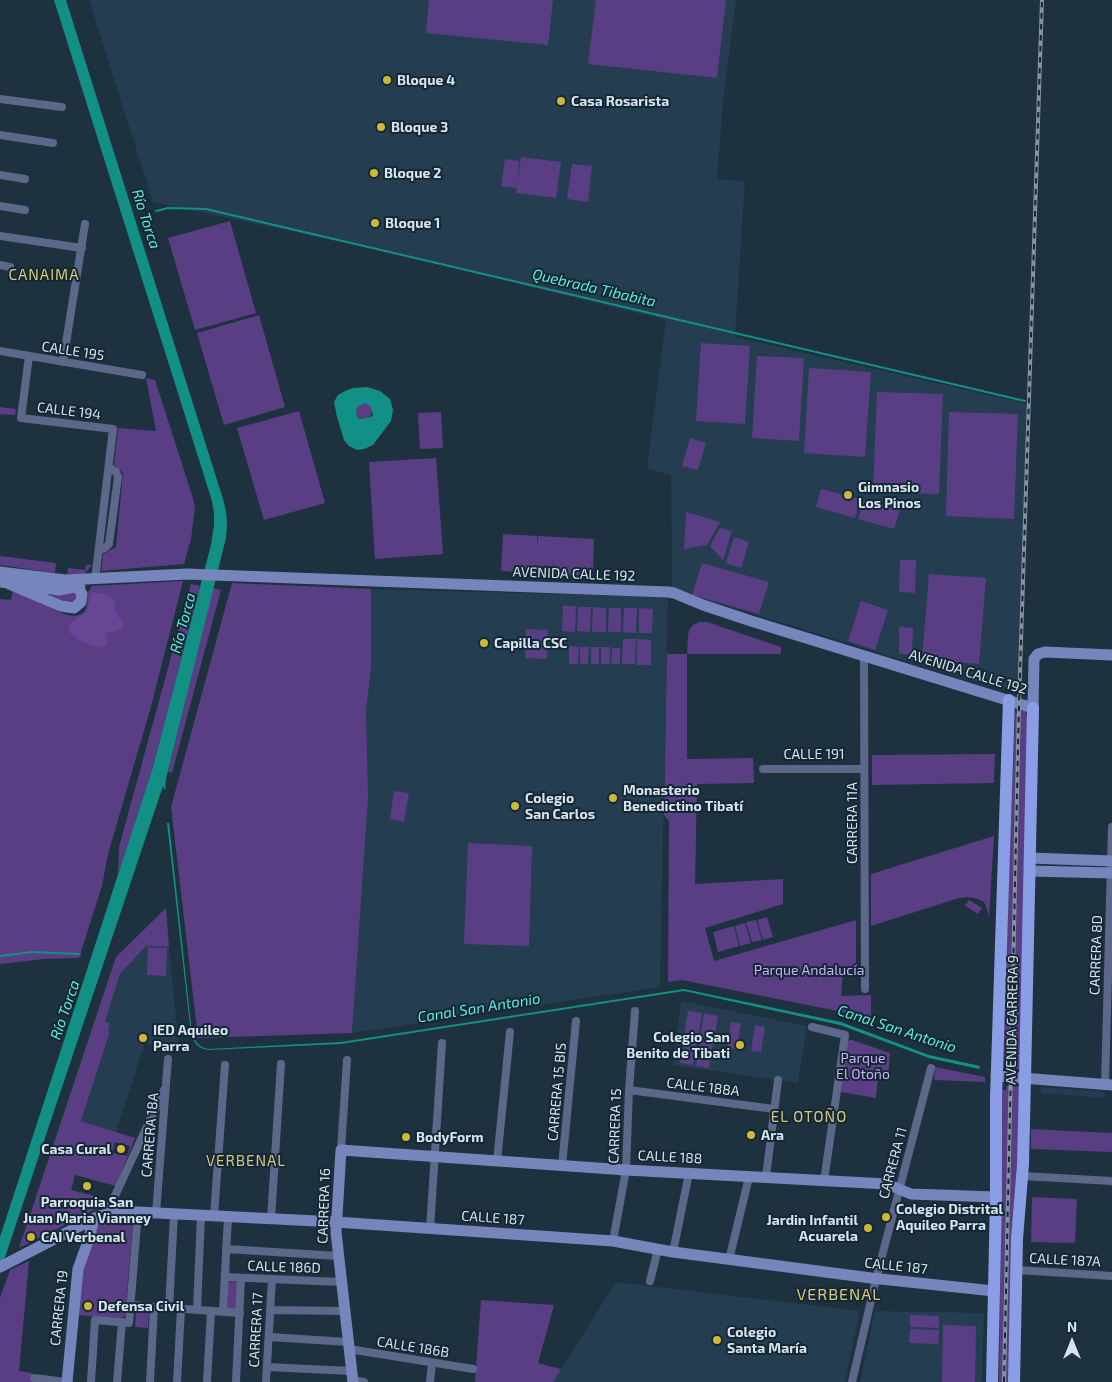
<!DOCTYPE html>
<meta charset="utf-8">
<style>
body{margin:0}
#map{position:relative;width:1112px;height:1382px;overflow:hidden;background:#1e313f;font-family:"Exo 2",sans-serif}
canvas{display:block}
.north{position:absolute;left:1047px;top:1317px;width:50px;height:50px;-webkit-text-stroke:4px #142735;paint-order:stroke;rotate:0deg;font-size:14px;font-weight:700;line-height:20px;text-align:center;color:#d8e4ed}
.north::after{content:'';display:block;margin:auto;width:18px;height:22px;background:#d8e4ed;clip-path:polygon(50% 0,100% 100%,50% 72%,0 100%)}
</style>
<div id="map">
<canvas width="1112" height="1382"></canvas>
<div class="north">N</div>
</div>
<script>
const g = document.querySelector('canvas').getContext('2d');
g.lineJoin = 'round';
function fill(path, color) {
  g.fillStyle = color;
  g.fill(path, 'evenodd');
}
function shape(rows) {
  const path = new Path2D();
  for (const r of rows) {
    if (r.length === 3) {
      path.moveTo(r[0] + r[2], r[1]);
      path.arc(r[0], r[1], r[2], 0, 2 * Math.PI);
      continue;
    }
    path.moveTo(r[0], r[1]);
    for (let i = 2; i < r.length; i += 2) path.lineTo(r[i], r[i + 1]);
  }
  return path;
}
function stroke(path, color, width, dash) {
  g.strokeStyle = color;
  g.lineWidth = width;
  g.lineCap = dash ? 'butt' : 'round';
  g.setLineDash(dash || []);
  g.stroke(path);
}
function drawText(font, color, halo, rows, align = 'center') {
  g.font = font + ' "Exo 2",sans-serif';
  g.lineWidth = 4;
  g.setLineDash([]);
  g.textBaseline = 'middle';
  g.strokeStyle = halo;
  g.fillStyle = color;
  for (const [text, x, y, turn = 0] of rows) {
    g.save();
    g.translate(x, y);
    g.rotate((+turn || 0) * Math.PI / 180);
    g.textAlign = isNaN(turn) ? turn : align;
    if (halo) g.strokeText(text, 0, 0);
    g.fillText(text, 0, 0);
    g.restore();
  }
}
const built = shape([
 [89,0,736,0,723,101,717,179,745,181,735,337,1028,404,1023,584,1017,688,988,686,672,589,671,476,647,468,666,320,398,254,153,202],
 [371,589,668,597,660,987,352,1033,359,919,366,711,371,670],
 [146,946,169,947,179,1048,164,1048,145,1043,116,1132,81,1121,110,1033,108,1032,105,1022,120,974],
 [681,1001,807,1026,798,1083,673,1065],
 [1041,1087,1105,1092,1105,1098,1041,1093],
 [616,1282,860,1311,845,1382,553,1382],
 [875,1311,984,1313,982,1382,860,1382]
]);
const green = shape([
 [429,0,553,0,548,45,426,33],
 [596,0,726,0,717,78,588,64],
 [521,157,561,162,556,198,516,193,517,188,501,186,505,159,519,161,517,183],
 [572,164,592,166,588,202,567,199],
 [230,221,256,313,195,330,168,238],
 [259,315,285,407,224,425,197,333],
 [701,343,750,346,745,424,696,421],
 [757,356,804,358,799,441,752,438],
 [809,368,871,372,865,457,804,453],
 [146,378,155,380,192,495,195,507,191,539,184,564,101,571,103,554,116,547,123,473,114,465,118,428,156,431],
 [877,392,943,394,939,494,873,492],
 [364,411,8],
 [0,407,16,409,15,415,0,414],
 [299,411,325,503,264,520,237,428],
 [441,412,443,448,420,449,418,413],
 [949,412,1018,414,1014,519,946,516],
 [690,438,706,443,698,470,682,466],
 [436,458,443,554,375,559,369,462],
 [821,489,860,499,855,518,816,507],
 [864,500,900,510,894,529,858,519],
 [686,512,720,522,707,545,684,549],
 [720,528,732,531,723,560,710,546],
 [503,534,537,536,537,545,538,536,594,539,593,576,553,574,554,559,552,574,501,571],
 [734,537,749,542,741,568,726,563],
 [0,556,56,563,55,573,0,565],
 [900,560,916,560,915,593,899,592],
 [702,563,769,582,759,614,692,595],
 [86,565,92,565,84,574,67,574,68,568,85,570],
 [929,574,986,578,979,664,922,659],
 [183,581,150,710,108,854,102,886,79,958,44,959,0,964,0,599,11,600,13,591,36,600,64,614,73,616,79,615,84,612,87,606,88,592,92,586],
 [232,583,371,589,371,670,366,711,368,797,352,1033,198,1038,171,807],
 [191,584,200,586,153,767,118,874,119,847],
 [213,588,221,590,172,773,168,772],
 [76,593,79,597,71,604,48,595],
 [861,601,888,610,875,650,848,641],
 [563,606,576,606,575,632,562,631],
 [578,607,591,607,590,632,577,631],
 [593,607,606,608,606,632,592,632],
 [609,608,621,608,621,632,608,632],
 [624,608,637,608,636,633,623,632],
 [639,608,653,609,652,633,639,633],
 [700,622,707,622,781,647,781,654,687,654,687,759,753,758,754,783,697,784,695,884,783,879,783,904,705,928,714,961,856,920,856,969,843,970,841,996,871,995,871,1022,843,1012,682,980,668,982,669,821,664,815,667,654,687,654,688,636,689,630,693,625],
 [899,627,913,628,912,654,899,654],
 [526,629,548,630,547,659,525,658],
 [623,639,636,639,635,664,622,664],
 [637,639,651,640,651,665,637,665],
 [569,646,579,647,578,664,569,664],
 [580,647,589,647,588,664,580,664],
 [591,647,599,647,599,664,591,664],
 [601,647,610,647,610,664,601,664],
 [612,648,620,648,620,664,611,664],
 [1017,709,1026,711,1026,716,1028,717,1021,1069,1002,1069,1015,713,1017,713],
 [995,754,994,783,872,785,872,755],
 [394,791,409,793,404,822,390,819],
 [994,836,989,918,987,909,984,902,975,898,967,897,959,898,871,926,871,874],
 [468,843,532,846,529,946,464,944],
 [969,900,982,908,978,914,965,906],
 [166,908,169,947,146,946,120,974,105,1022,110,1023,108,1031,110,1032,81,1121,135,1138,116,1186,75,1175,71,1190,99,1197,96,1209,19,1248,116,957],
 [115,1142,130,1146,127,1156,112,1153],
 [767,917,773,937,763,940,757,920],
 [756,920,762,940,752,942,746,922],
 [745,923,751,943,740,946,735,926],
 [734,926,739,946,718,952,713,932],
 [148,947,167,948,166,976,147,975],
 [688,1011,702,1013,698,1038,684,1035],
 [704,1013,718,1016,714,1040,700,1038],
 [731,1022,741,1023,737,1049,727,1048],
 [755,1025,765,1027,761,1052,751,1051],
 [684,1039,697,1041,693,1065,680,1063],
 [850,1040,852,1040,890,1053,888,1079,878,1078,876,1098,841,1092,846,1046,847,1042],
 [700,1041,713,1043,709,1068,696,1066],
 [935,1067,985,1077,985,1082,934,1080],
 [1007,1086,1019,1086,1018,1148,1013,1217,1010,1382,999,1382,1002,1118,1002,1090,1006,1090],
 [1031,1129,1112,1133,1112,1152,1031,1149],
 [1032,1197,1077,1199,1075,1243,1031,1242],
 [110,1219,133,1220,125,1316,120,1319,77,1315,80,1274,97,1226],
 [29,1261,19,1371,32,1373,31,1382,0,1382,0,1298,10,1270],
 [228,1282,238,1282,237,1311,227,1310],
 [481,1300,554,1305,538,1363,561,1369,553,1382,475,1382],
 [136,1313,149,1313,148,1328,135,1327],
 [910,1315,939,1316,939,1328,910,1327],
 [943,1325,976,1326,975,1382,942,1382],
 [910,1329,939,1330,938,1344,909,1343]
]);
const forest = shape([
 [92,592,106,595,113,600,115,605,115,612,119,618,124,623,122,628,115,631,108,632,105,636,107,644,103,648,92,646,81,641,71,634,68,628,76,618,84,614,88,608]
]);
const water = shape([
 [54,0,66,0,223,499,226,511,227,524,226,538,166,779,165,791,163,786,0,1272,0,1237,153,767,211,545,214,525,214,513,212,501],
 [367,387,380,391,390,399,393,410,391,421,373,445,364,449,357,450,349,446,344,440,337,417,334,402,338,395,345,391,353,388],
 [365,403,370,406,373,414,371,417,360,419,357,416,356,409,359,406],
 [167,823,169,823,192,1034,197,1043,202,1047,208,1049,341,1042,684,989,841,1022,929,1055,980,1066,979,1069,929,1058,840,1025,684,991,341,1044,208,1050,201,1048,196,1044,191,1034]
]);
const stream = shape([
 [156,211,168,208,206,209,1025,401],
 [0,956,32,952,80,954]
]);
const street = shape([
 [0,99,62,107],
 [0,135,53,143],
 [0,175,25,179],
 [0,206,25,210],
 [0,236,82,248],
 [0,265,10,267],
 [0,351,142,375],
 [29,356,21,418,113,429,95,580],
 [63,362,85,224],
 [99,550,105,548,109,544,118,477,116,472,109,467],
 [864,656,865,989],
 [763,769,864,769],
 [812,1027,845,1035,824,1181],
 [1105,1084,1112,827],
 [629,1090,774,1109],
 [341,1150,347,1060],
 [497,1161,510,1032],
 [562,1166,576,1021],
 [1022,1176,1112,1181],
 [766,1177,778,1080],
 [107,1213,164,1090],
 [156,1213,168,1059],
 [214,1216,225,1065],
 [271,1219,281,1064],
 [430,1229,442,1043],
 [613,1241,626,1170,629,1090,635,1011],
 [226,1249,338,1256],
 [673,1252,689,1173],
 [729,1260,749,1177],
 [1017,1270,1112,1276],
 [225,1277,341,1282],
 [650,1281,658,1249],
 [131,1305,240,1313],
 [169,1308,174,1214],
 [197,1310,201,1215],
 [270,1310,344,1311],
 [223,1311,228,1217],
 [269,1337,348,1342],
 [349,1349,473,1369],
 [267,1367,351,1371],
 [34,1378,66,1382],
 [353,1380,364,1382],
 [91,1382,95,1320,129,1323,138,1212],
 [117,1382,122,1322],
 [150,1382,154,1307],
 [177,1382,181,1309],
 [207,1382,211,1311],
 [236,1382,241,1278],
 [266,1382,272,1279],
 [430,1382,432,1363],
 [852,1382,876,1279,931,1068]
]);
const secondary = shape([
 [0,572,65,580,187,574,668,592,674,593,703,605,751,621,1033,708,1034,659,1038,654,1045,652,1112,655],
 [0,582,59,590,80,586],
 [9,584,61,606,74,608,81,602,82,594,77,587,66,581],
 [1030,858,1112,861],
 [1030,871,1112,873],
 [996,1076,1112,1085],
 [0,1267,99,1216,118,1211,336,1222,613,1241,673,1252,871,1278,994,1291],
 [67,1382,78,1269,87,1244,94,1219],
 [353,1382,336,1232,341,1150,626,1170,887,1184,911,1194,996,1197]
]);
const primary = shape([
 [992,1382,996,1197,996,1098,1009,700],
 [1014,1382,1017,1239,1023,1164,1025,1078,1033,708]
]);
const rail = shape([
 [1004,1382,1019,703,1042,0]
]);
const markers = [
 [387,80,5,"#cfb837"],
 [561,101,5,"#cfb837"],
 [381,127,5,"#cfb837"],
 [374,173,5,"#cfb837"],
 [375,223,5,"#cfb837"],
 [848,495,5,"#cfb837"],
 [484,643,5,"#cfb837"],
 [613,798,5,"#cfb837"],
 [515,806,5,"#cfb837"],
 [143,1038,5,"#cfb837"],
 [740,1045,5,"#cfb837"],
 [751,1135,5,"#cfb837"],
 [406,1137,5,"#cfb837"],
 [121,1149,5,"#cfb837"],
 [87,1186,5,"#cfb837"],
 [886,1217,5,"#cfb837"],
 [868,1228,5,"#cfb837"],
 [31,1237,5,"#cfb837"],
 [88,1306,5,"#cfb837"],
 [717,1340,5,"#cfb837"]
];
const poiNames = [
 ["Bloque 4",397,80],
 ["Casa Rosarista",571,101],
 ["Bloque 3",391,127],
 ["Bloque 2",384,173],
 ["Bloque 1",385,223],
 ["Gimnasio",858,487],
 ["Los Pinos",858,503],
 ["Capilla CSC",494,643],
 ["Monasterio",623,790],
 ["Benedictino Tibatí",623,806],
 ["Colegio",525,798],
 ["San Carlos",525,814],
 ["IED Aquileo",153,1030],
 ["Parra",153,1046],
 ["Colegio San",730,1037,"right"],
 ["Benito de Tibati",730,1053,"right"],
 ["Ara",761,1135],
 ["BodyForm",416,1137],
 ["Casa Cural",111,1149,"right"],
 ["Parroquia San",87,1202,"center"],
 ["Juan Maria Vianney",87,1218,"center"],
 ["Colegio Distrital",896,1209],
 ["Aquileo Parra",896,1225],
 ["Jardin Infantil",858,1220,"right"],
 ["Acuarela",858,1236,"right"],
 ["CAI Verbenal",41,1237],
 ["Defensa Civil",98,1306],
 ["Colegio",727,1332],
 ["Santa María",727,1348]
];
const streetNames = [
 ["CALLE 195",73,351,9],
 ["CALLE 194",69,411,7],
 ["AVENIDA CALLE 192",574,574,2],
 ["AVENIDA CALLE 192",968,672,17],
 ["CALLE 191",814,754],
 ["CARRERA 11A",852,823,-90],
 ["CARRERA 8D",1096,955,-88],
 ["AVENIDA CARRERA 9",1012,1020,-89],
 ["CALLE 188A",703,1087,7],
 ["CARRERA 15 BIS",557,1092,-85],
 ["CARRERA 15",615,1126,-88],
 ["CARRERA 18A",150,1135,-85],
 ["CALLE 188",670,1157,3],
 ["CARRERA 11",893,1163,-75],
 ["CARRERA 16",324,1206,-88],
 ["CALLE 187",493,1218,4],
 ["CALLE 187A",1065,1260,3],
 ["CALLE 187",896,1266,6],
 ["CALLE 186D",284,1267,2],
 ["CARRERA 19",59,1308,-84],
 ["CARRERA 17",256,1330,-87],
 ["CALLE 186B",413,1347,9]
];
const parkNames = [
 ["Parque Andalucía",809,970],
 ["Parque",863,1058],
 ["El Otoño",863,1074]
];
const waterNames = [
 ["Río Torca",146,219,72],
 ["Quebrada Tibabita",594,288,13],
 ["Río Torca",183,623,-75],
 ["Canal San Antonio",479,1008,-9],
 ["Río Torca",65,1010,-71],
 ["Canal San Antonio",897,1029,18]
];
const neighbourhoodNames = [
 ["CANAIMA",44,275],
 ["EL OTOÑO",809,1117],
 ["VERBENAL",246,1161]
];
const quarterNames = [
 ["VERBENAL",839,1295]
];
fill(built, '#243d50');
fill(green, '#5a3e84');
fill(forest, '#664796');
fill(water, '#129085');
stroke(stream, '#129085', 2);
stroke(street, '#5d678a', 8);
stroke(secondary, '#7686bd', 11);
stroke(primary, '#8a9ee5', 12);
stroke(rail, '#84939f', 4);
stroke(rail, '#142735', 2, [5.5]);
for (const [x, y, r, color] of markers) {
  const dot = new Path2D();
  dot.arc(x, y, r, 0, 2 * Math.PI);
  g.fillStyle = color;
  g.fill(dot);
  stroke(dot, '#142735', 2);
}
drawText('bold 14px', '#d8e4ed', '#142735', poiNames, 'left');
drawText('14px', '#d8e4ed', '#142735', streetNames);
drawText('14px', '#c8b1f2', '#142735', parkNames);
drawText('italic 15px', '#5eeddd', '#142735', waterNames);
g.letterSpacing = '1px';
drawText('15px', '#d8c87a', '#142735', neighbourhoodNames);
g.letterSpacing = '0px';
g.letterSpacing = '1px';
drawText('16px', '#d8c87a', '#142735', quarterNames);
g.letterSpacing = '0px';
</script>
